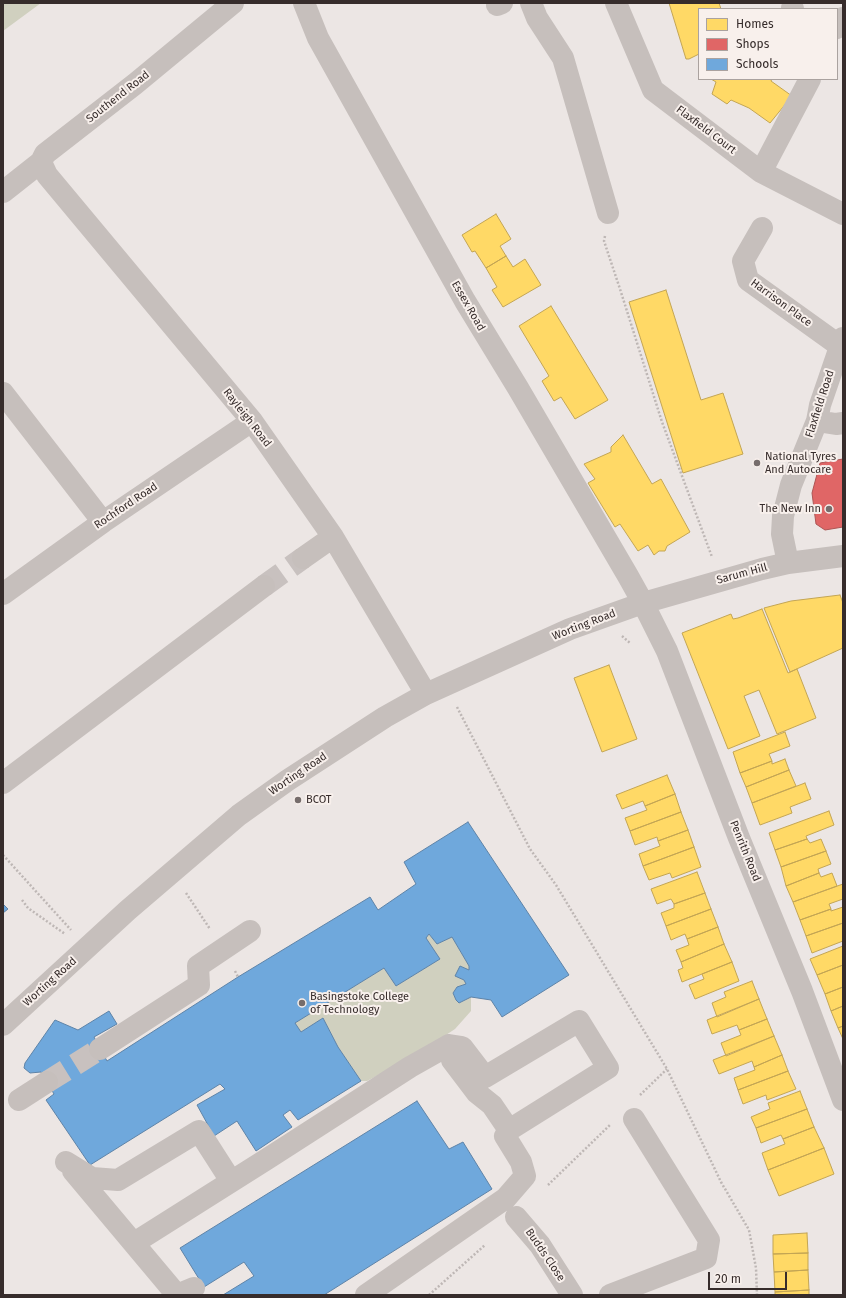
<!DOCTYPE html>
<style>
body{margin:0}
#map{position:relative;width:846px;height:1298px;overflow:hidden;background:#ece6e4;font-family:"Fira Sans",sans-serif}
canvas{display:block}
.frame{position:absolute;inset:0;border:4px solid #362c2b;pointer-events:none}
.legend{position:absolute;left:698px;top:8px;width:140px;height:72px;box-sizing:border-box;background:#f8f0ec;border:1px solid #aaa29f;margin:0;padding:5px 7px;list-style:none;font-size:12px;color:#362c2b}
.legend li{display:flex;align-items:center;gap:8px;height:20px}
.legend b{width:20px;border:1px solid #aaa29f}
.scale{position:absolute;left:708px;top:1272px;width:79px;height:18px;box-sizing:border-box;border:2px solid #362c2b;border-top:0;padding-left:5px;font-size:12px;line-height:14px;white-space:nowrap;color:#362c2b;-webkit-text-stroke:3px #f8f0ec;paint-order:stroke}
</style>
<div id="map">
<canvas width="846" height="1298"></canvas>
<div class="frame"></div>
<ul class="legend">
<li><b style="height:11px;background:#ffd966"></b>Homes</li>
<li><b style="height:11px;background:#e06666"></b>Shops</li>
<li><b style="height:11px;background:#6fa8dc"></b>Schools</li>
</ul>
<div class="scale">20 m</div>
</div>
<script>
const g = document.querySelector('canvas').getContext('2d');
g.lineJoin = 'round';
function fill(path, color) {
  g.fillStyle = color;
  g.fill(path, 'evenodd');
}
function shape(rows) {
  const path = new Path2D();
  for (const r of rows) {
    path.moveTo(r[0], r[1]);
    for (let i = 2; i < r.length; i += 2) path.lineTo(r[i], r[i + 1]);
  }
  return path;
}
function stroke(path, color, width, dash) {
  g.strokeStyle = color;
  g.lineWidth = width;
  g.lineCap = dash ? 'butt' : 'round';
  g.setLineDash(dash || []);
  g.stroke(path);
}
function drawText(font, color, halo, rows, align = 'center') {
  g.font = font + ' "Fira Sans",sans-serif';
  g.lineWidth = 4;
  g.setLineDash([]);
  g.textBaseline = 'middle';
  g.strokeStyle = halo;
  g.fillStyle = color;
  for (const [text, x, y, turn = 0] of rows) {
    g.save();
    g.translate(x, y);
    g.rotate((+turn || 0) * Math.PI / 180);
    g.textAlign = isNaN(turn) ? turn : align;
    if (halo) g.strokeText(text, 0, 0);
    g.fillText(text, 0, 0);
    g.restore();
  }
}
const green = shape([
 [3,3,41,3,3,31],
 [429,934,437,944,452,937,469,966,469,970,460,967,456,976,464,980,466,984,457,987,453,993,456,1000,459,1003,471,997,471,1011,455,1029,411,1058,367,1081,361,1081,338,1047,323,1018,301,1032,295,1023,384,968,396,986,440,959,426,938]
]);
const homes = shape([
 [669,3,719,3,721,9,699,9,699,54,689,59,686,59,669,3],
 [711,79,772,79,771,81,792,96,770,123,749,108,731,100,727,104,712,94,716,82,711,79],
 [496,214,511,239,500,246,506,256,486,268,475,251,472,252,462,235,496,214],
 [506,256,513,267,525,259,541,285,503,307,492,290,497,287,486,268,506,256],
 [666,290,701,400,723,393,743,454,683,473,629,302,666,290],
 [551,306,608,400,575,419,561,397,554,401,542,381,549,376,519,326,551,306],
 [623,435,652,484,661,479,690,532,667,546,665,551,659,551,654,555,648,545,638,551,620,524,615,527,588,483,595,479,584,464,611,452,611,447,623,435],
 [840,595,843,603,843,648,790,672,764,608,791,601,840,595],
 [762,609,788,673,797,669,816,718,777,734,759,690,744,696,760,736,728,749,682,633,731,614,733,619,738,618,762,609],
 [609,665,637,739,602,752,574,678,609,665],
 [785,732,790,746,769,754,772,761,740,773,733,752,785,732],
 [785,759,789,770,746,787,740,773,772,761,772,764,785,759],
 [789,770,796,786,752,803,746,787,789,770],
 [667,775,675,794,645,806,643,801,622,809,616,795,667,775],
 [805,783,811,799,790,807,792,813,760,825,752,803,805,783],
 [675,794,681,812,630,831,625,818,647,810,645,806,675,794],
 [829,811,834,825,806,836,807,839,775,850,769,833,829,811],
 [681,812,688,830,658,841,657,837,635,845,630,831,681,812],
 [688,830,694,847,643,866,639,854,660,846,658,841,688,830],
 [807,839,810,843,821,839,826,851,781,867,775,850,807,839],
 [694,847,701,867,672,878,670,873,649,880,643,866,694,847],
 [826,851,831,864,818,869,819,873,786,886,781,867,826,851],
 [697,872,705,893,674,904,671,899,657,904,651,889,697,872],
 [819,873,821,877,832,873,837,886,793,902,786,886,819,873],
 [843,884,843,899,829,904,831,909,800,920,793,902,843,884],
 [705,893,711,909,666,926,661,913,674,908,674,904,705,893],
 [843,907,843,923,806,936,800,920,831,909,831,911,843,907],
 [711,909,718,927,687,939,685,934,671,940,666,926,711,909],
 [843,923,843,941,812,953,806,936,843,923],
 [718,927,724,944,681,962,676,950,689,945,687,939,718,927],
 [724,944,732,962,682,982,678,970,683,968,681,962,724,944],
 [843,946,843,965,817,975,810,959,843,946],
 [732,962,739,981,695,999,689,985,704,979,702,974,732,962],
 [843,965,843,987,825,994,817,975,843,965],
 [752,981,759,999,717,1017,712,1003,726,997,724,992,752,981],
 [843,987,843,1006,831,1011,825,994,843,987],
 [759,999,767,1019,739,1030,737,1025,712,1034,707,1020,759,999],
 [843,1006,843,1026,838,1028,831,1011,843,1006],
 [767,1019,774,1036,726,1056,721,1043,741,1035,739,1030,767,1019],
 [843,1026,843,1039,838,1028,843,1026],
 [774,1036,782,1055,754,1067,752,1061,719,1074,713,1060,774,1036],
 [782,1055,788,1071,738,1090,734,1078,755,1070,754,1067,782,1055],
 [788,1071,796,1089,767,1100,766,1095,743,1104,738,1090,788,1071],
 [800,1091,807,1109,756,1128,751,1117,770,1109,768,1103,800,1091],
 [807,1109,814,1127,783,1139,781,1135,761,1143,756,1128,807,1109],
 [814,1127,824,1148,768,1170,762,1153,785,1144,783,1139,814,1127],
 [824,1148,834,1174,779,1196,768,1170,824,1148],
 [807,1233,808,1253,773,1254,773,1235,807,1233],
 [808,1253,808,1270,774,1272,773,1254,808,1253],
 [808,1270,809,1290,775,1292,774,1272,808,1270],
 [809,1290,809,1295,775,1295,775,1292,809,1290]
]);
const shops = shape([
 [843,459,843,527,825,530,816,524,812,493,820,463,843,459]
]);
const schools = shape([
 [468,822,569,975,502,1017,491,1000,471,997,459,1003,456,1000,453,993,457,987,466,984,464,980,455,976,460,966,469,970,469,966,452,937,437,944,429,934,426,938,440,959,396,986,384,968,295,1023,301,1032,323,1018,338,1047,361,1081,298,1120,290,1110,283,1115,292,1127,256,1151,237,1121,214,1136,197,1105,225,1089,220,1084,90,1165,46,1100,54,1094,41,1072,30,1073,24,1068,25,1063,55,1020,78,1030,109,1011,117,1024,94,1037,107,1061,238,977,370,897,378,910,416,884,404,862,468,822],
 [3,904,8,909,3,913,3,904],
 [417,1101,449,1149,463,1142,492,1189,324,1295,223,1295,254,1276,244,1262,204,1287,180,1248,417,1101]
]);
const minorTunnel = shape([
 [264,586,303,558],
 [47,1082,100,1049]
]);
const path = shape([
 [605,236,604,241,620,289,662,422,712,557],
 [622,636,630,643],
 [457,707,530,849,556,885,667,1069,721,1182,749,1230,756,1268,757,1295],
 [3,855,71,930],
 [186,893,210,929],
 [22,900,28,908,65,934],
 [235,971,238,977],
 [640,1095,667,1069],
 [548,1185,611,1124],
 [429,1295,485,1245]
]);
const minor = shape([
 [304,3,318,38,465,301,518,388,628,576,643,603,667,651,739,838,802,991,843,1100],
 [531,3,537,18,563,58,608,213],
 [616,3,653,90,761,172,843,214],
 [497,5,502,3],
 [792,8,793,9],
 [837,28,843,18],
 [41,162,47,175,252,421,333,537,426,694],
 [761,172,810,79],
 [3,192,41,162,45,154,135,84,233,3],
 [762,228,743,261,748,280,840,346],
 [3,393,103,522],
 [817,421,836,424,843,423],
 [303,558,333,537],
 [788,563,782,534,783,516,791,485,817,421,820,405,843,338],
 [3,594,103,522,252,421],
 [3,783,264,586],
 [3,1025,128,910,239,815,288,780,385,717,426,694,570,629,643,603,762,569,788,563,843,556],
 [449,1045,452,1060,477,1093,492,1105,509,1130],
 [100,1049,199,985,198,966,250,931],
 [19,1100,47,1082],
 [66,1162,92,1178,118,1180,199,1131,231,1181],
 [73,1171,177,1295,194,1288],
 [516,1217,540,1245,572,1295],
 [134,1243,267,1159,410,1067,449,1045,462,1047,485,1077,579,1021,608,1068,509,1130,505,1136,521,1162,525,1176,506,1198,366,1295],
 [610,1295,706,1258,709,1240,634,1119]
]);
const markers = [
 [757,463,4,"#766d6c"],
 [829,509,4,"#766d6c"],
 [298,800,4,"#766d6c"],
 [302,1003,4,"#766d6c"]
];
const streetNames = [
 ["Southend Road",118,97,-38],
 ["Flaxfield Court",706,130,37],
 ["Harrison Place",781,303,36],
 ["Essex Road",468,306,60],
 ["Flaxfield Road",820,404,-72],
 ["Rayleigh Road",247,418,52],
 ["Rochford Road",126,506,-34],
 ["Sarum Hill",742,574,-15],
 ["Worting Road",584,625,-21],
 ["Worting Road",298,774,-34],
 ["Penrith Road",745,851,68],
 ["Worting Road",50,982,-42],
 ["Budds Close",545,1255,56]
];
const poiNames = [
 ["National Tyres",765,457],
 ["And Autocare",765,470],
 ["The New Inn",821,509,"right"],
 ["BCOT",306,800],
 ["Basingstoke College",310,997],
 ["of Technology",310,1010]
];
fill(green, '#d0d0bf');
fill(homes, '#ffd966');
stroke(homes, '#c3a554', 1);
fill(shops, '#e06666');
stroke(shops, '#ad5554', 1);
fill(schools, '#6fa8dc');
stroke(schools, '#5e83a7', 1);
stroke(minorTunnel, '#c8c1bf', 22, [22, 11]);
stroke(path, '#beb7b5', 2.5, [2, 2]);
stroke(minor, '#c6bfbc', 22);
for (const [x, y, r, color] of markers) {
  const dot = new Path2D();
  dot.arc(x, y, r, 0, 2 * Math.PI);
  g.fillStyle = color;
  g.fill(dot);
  stroke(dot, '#f8f0ec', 1.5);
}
drawText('11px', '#362c2b', '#f8f0ec', streetNames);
drawText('11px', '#362c2b', '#f8f0ec', poiNames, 'left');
</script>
